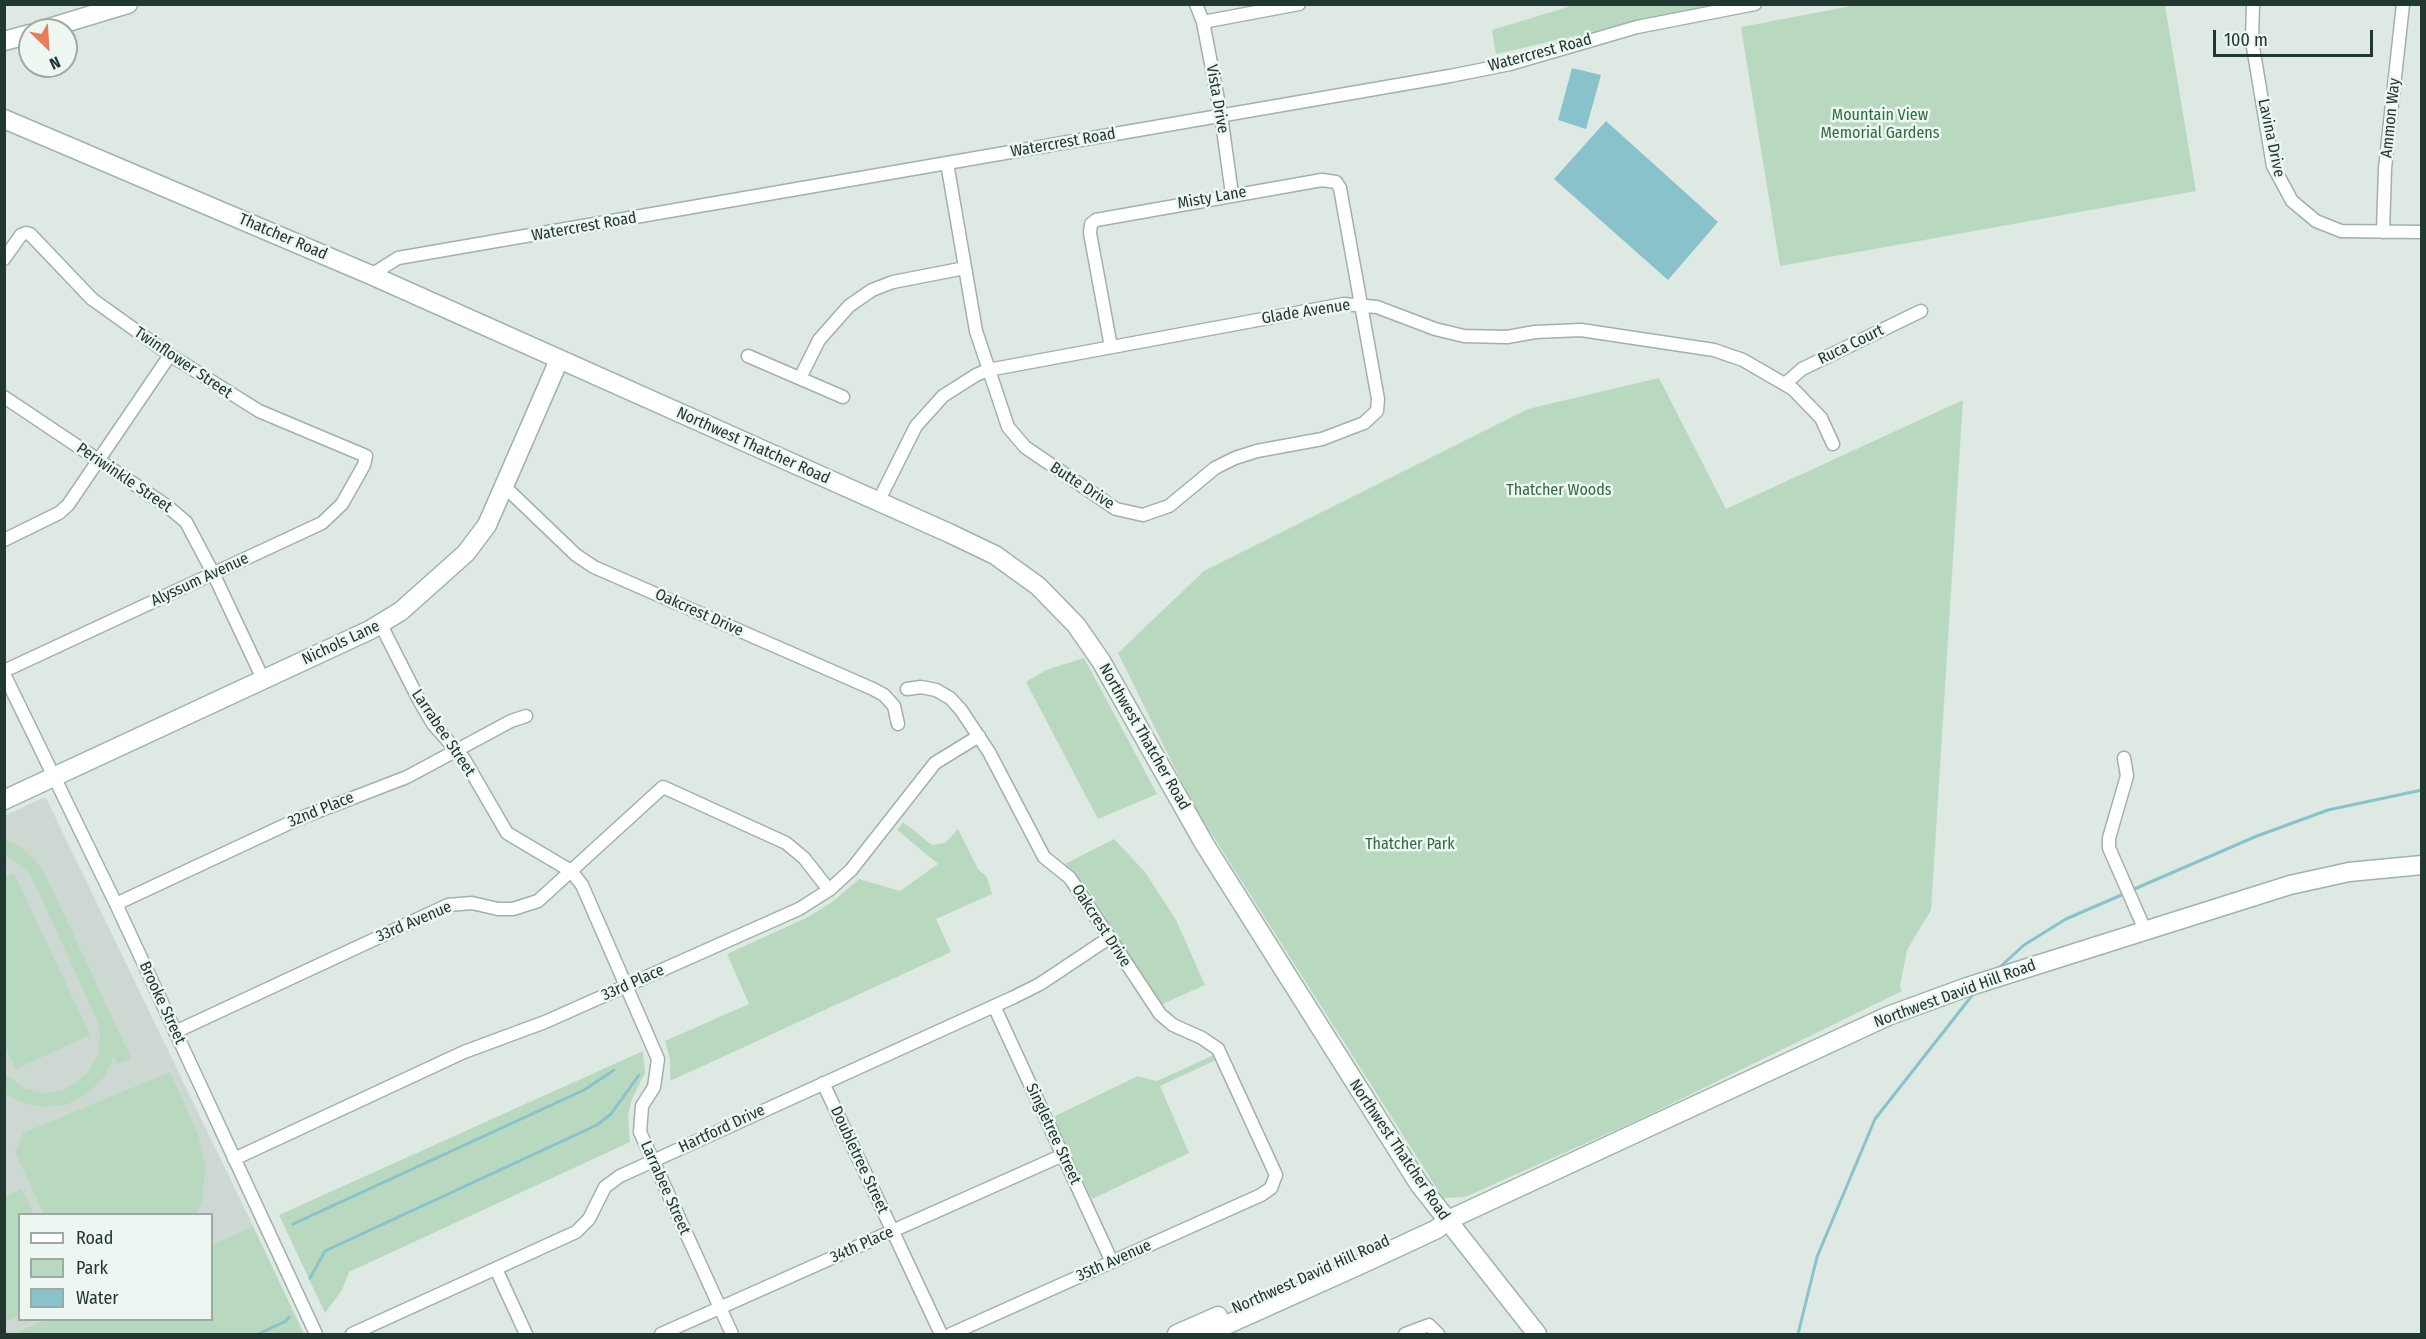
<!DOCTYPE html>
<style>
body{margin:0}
#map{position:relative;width:2426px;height:1339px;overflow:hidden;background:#dee9e4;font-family:"Fira Sans Condensed",sans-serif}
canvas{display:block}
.frame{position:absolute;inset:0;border:6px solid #213731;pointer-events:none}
.legend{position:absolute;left:18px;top:1213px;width:195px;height:108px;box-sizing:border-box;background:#eef6f2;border:2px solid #9caaa5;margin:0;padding:8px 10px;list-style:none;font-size:18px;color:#213731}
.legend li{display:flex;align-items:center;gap:12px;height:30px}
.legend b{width:30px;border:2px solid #9caaa5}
.north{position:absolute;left:18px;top:18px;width:60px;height:60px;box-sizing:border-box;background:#eef6f2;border:2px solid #9caaa5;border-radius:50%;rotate:155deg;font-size:16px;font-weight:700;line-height:24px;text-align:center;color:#213731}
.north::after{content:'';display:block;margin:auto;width:21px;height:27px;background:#e87d5d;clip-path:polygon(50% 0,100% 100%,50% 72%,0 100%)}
.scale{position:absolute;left:2213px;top:30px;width:160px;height:27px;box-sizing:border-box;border:3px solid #213731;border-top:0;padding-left:8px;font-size:18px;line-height:21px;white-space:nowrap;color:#213731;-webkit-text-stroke:4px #eef6f2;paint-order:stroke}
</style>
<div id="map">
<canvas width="2426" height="1339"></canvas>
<div class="frame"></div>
<ul class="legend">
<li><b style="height:8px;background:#fff"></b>Road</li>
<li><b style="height:16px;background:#b8d9c0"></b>Park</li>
<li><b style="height:16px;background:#89c2cb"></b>Water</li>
</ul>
<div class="north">N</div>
<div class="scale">100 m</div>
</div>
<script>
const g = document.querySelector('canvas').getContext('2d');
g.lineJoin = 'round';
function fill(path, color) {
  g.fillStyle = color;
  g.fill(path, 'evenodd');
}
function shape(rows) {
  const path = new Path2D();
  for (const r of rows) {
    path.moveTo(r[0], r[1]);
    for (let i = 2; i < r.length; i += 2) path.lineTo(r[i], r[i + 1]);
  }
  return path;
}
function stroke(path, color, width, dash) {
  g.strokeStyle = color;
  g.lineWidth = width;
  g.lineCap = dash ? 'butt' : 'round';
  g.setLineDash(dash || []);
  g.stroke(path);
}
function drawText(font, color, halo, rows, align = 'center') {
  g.font = font + ' "Fira Sans Condensed",sans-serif';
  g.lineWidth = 5;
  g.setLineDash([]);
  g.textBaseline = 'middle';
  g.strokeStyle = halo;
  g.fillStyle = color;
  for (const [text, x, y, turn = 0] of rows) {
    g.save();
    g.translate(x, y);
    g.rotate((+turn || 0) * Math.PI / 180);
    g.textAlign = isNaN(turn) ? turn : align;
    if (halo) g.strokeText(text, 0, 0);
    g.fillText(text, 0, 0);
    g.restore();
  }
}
const built = shape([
 [43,798,46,798,253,1226,212,1245,212,1214,20,1214,20,1320,45,1320,12,1334,4,1334,4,816]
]);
const green = shape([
 [1862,4,2165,5,2196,191,1780,266,1741,27],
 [1574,5,1710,5,1496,54,1492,30],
 [1659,378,1726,509,1963,400,1931,910,1907,950,1900,986,1902,991,1638,1120,1465,1197,1443,1198,1192,803,1118,653,1204,571,1528,409],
 [1084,658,1157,794,1098,819,1026,682,1046,670],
 [903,822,932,845,945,843,958,829,978,869,987,877,992,894,936,919,951,952,670,1081,670,1059,665,1041,749,1004,727,954,806,918,831,903,859,879,900,891,938,864,897,830],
 [1114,839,1145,872,1176,920,1205,985,1160,1005,1085,885,1065,864],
 [5,840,20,846,36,861,48,880,131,1058,118,1064,114,1056,104,1077,87,1094,66,1105,42,1107,19,1102,5,1093,5,1074,25,1089,43,1093,60,1091,76,1083,89,1071,98,1055,100,1037,97,1020,36,886,27,871,5,855],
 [14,873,90,1035,16,1069,4,1044,5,878],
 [643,1051,645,1073,632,1099,628,1115,630,1142,349,1272,342,1290,325,1313,279,1215],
 [1214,1055,1216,1060,1160,1086,1189,1153,1092,1199,1053,1117,1138,1076,1157,1081],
 [170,1072,198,1134,206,1167,202,1200,196,1214,44,1214,15,1152,23,1133],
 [22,1189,34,1214,20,1214,19,1316,5,1322,5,1197],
 [253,1226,304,1334,12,1334,45,1320,212,1320,212,1245]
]);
const water = shape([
 [1572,68,1601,75,1586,129,1558,120],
 [1606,121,1718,222,1668,280,1554,179]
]);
const stream = shape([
 [2132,890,2257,836,2328,810,2422,790],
 [1999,968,2024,945,2066,919,2126,893],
 [293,1224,584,1090,614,1070],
 [310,1278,325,1251,597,1125,611,1114,639,1075],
 [258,1334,286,1321,289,1317],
 [1798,1334,1817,1257,1875,1119,1974,993]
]);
const street = shape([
 [1196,4,1203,22,1221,115,1232,194],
 [2253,4,2252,41,2273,166,2292,201,2316,221,2341,231,2422,232],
 [1203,22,1299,4],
 [947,163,976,331,1008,427,1025,447,1116,509,1143,515,1169,506,1215,468,1235,458,1257,451,1322,439,1364,423,1377,411,1378,399,1340,188,1336,182,1322,180,1096,220,1091,224,1090,233,1111,347],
 [2383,232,2385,168,2403,4],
 [4,259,21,235,26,233,30,234,92,299,170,355,259,411,366,456,364,465,342,504,322,523,4,671],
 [371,275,398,258,1450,76,1510,64,1637,27,1755,4],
 [748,356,843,397],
 [800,378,819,340,849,306,872,290,893,282,965,268],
 [1785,384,1802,369,1921,311],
 [4,397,167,506,186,522,213,573,263,679],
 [504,486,576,555,594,567,873,689,884,695,894,706,898,724],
 [878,502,916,426,943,396,976,375,988,370,1344,304,1377,307,1435,329,1464,336,1507,337,1535,332,1581,330,1714,350,1743,360,1793,389,1821,418,1833,444],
 [4,540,59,513,68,505,170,355],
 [381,625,420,702,433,724,464,759,507,833,571,871,582,885,658,1059,654,1087,642,1106,640,1132,732,1334],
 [4,674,116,904,316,1334],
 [907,689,921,687,936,690,950,698,961,710,989,752,1044,857,1070,878,1160,1014,1173,1025,1202,1038,1218,1049,1276,1175,1271,1188,1261,1195,951,1334],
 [2124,758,2127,776,2109,838,2109,848,2145,930],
 [116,904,298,819,407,777,511,721,526,716],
 [994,1006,1112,1262],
 [175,1032,448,905,472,903,498,909,513,909,538,901,663,787,786,843,804,858,829,890],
 [823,1083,941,1334],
 [234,1159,464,1052,545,1022,799,909,829,890,851,870,935,763,979,736],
 [496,1269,526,1334],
 [352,1334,576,1232,589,1219,605,1187,620,1176,1014,997,1040,984,1109,938],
 [661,1334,1063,1155],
 [1405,1334,1429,1325,1438,1334]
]);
const secondary = shape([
 [42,30,128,4],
 [4,41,30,34],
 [4,119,371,275,949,533,995,555,1038,586,1076,625,1101,661,1205,845,1419,1184,1537,1334],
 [4,800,370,630,401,611,466,553,487,525,559,360],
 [1177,1334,1218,1316],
 [1206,1334,1364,1263,1437,1229,1446,1221,1888,1016,1967,987,2290,885,2349,872,2422,865]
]);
const streetNames = [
 ["Watercrest Road",1540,53,-15],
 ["Vista Drive",1217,99,80],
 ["Ammon Way",2391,118,-84],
 ["Lavina Drive",2271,138,78],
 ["Watercrest Road",1063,143,-10],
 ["Misty Lane",1212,198,-10],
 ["Watercrest Road",584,227,-10],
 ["Thatcher Road",283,237,23],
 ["Glade Avenue",1306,312,-9],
 ["Ruca Court",1851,345,-26],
 ["Twinflower Street",183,363,34],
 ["Northwest Thatcher Road",753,446,24],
 ["Periwinkle Street",124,478,34],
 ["Butte Drive",1082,486,33],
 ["Alyssum Avenue",200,580,-25],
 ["Oakcrest Drive",699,613,24],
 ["Nichols Lane",341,643,-25],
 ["Larrabee Street",443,733,56],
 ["Northwest Thatcher Road",1144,737,60],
 ["32nd Place",321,810,-22],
 ["33rd Avenue",414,922,-23],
 ["Oakcrest Drive",1101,926,57],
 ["33rd Place",633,983,-24],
 ["Northwest David Hill Road",1955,994,-20],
 ["Brooke Street",162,1003,65],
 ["Hartford Drive",722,1129,-25],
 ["Singletree Street",1053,1134,65],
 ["Northwest Thatcher Road",1399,1150,56],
 ["Doubletree Street",859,1160,65],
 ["Larrabee Street",665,1188,66],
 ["34th Place",862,1245,-24],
 ["35th Avenue",1114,1261,-24],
 ["Northwest David Hill Road",1311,1275,-24]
];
const parkNames = [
 ["Mountain View",1880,116],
 ["Memorial Gardens",1880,134],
 ["Thatcher Woods",1559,491],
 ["Thatcher Park",1410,845]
];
fill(built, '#cdd8d3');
fill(green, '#b8d9c0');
fill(water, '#89c2cb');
stroke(stream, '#89c2cb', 3);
stroke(street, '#a2b0ab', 15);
stroke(secondary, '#9eb4ab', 21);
stroke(street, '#fff', 12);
stroke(secondary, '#fff', 18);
drawText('16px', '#213731', '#eef6f2', streetNames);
drawText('16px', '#2e6b44', '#eef6f2', parkNames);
</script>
